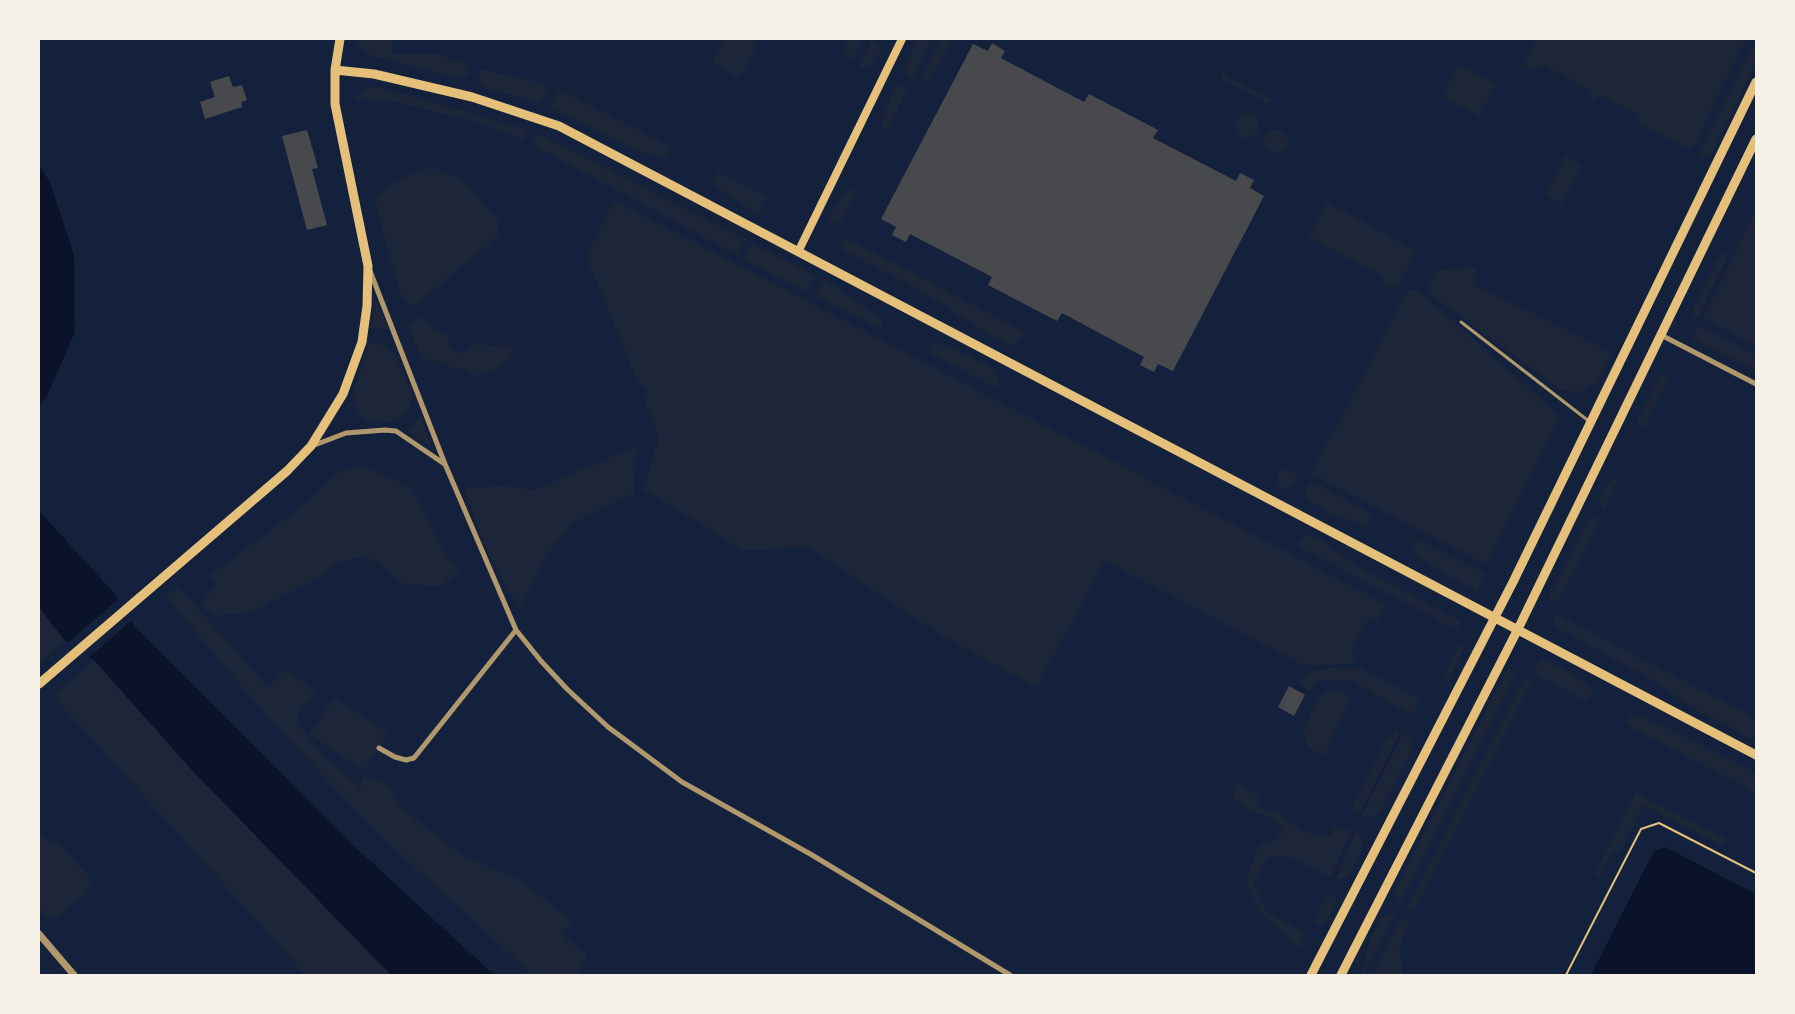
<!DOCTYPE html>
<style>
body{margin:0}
#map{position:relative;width:1795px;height:1014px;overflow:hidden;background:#14213d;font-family:Helvetica,sans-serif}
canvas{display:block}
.frame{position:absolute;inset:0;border:40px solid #f6f1e7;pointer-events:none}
</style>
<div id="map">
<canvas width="1795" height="1014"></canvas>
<div class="frame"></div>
</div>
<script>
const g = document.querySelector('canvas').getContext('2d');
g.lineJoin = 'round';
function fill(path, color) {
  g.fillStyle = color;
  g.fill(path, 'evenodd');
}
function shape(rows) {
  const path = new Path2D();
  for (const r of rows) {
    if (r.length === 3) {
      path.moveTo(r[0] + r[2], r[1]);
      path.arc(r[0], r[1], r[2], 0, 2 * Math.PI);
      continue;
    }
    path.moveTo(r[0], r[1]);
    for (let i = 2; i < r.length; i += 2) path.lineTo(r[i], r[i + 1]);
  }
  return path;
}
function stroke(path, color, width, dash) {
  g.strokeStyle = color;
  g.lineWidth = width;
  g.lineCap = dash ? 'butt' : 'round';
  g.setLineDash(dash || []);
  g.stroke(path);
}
const green = shape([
 [354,39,392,39,393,54,436,54,467,65,470,74,465,79,459,79,375,57,358,48],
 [724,39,751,39,758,43,740,78,712,63],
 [849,39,863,39,853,59,842,54],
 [872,39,879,43,881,51,873,66,863,68,859,66],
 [917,39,931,39,912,79,906,75,904,68],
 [941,39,952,39,930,80,920,82],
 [1537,39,1746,39,1692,150,1638,124,1639,115,1600,95,1593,101,1590,99,1592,91,1542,65,1535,70,1524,65],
 [1756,39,1756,63,1712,154,1702,157,1700,152],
 [1458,65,1496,85,1480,116,1442,96],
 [480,69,534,81,549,87,541,103,538,103,483,87,479,82],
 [1223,73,1270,98,1271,102,1267,103,1221,79],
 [900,84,908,87,888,131,881,128,892,90],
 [379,87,492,119,528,130,523,140,499,129,393,101,353,100,366,88],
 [559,89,671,147,665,159,641,152,550,107],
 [1247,126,12],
 [1276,141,12],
 [536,133,746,239,737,255,531,144],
 [1565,156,1582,165,1562,204,1545,195],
 [431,167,461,178,499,221,498,236,417,304,410,305,403,298,397,284,375,198,391,183],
 [718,172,768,197,758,215,712,184],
 [849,188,856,191,840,224,828,218],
 [614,200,1386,604,1376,622,1369,619,1359,635,1351,652,1358,656,1354,664,1303,665,1105,561,1037,687,951,641,808,547,744,551,643,489,659,438,644,400,649,390,638,383,586,256],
 [1327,202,1417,251,1400,284,1392,287,1383,283,1381,275,1309,237],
 [1756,210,1755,324,1756,346,1703,318],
 [844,237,1025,332,1020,341,1014,346,1008,344,978,328,930,296,839,248],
 [752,243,816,276,807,292,744,259],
 [1723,253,1729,255,1698,318,1693,315,1693,309,1713,267],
 [1468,267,1476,268,1475,285,1612,352,1597,383,1579,393,1561,390,1427,292,1437,270],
 [824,278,884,320,880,329,815,295],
 [1409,289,1419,291,1560,416,1487,565,1311,474],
 [375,298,389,330,371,328],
 [422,315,432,328,448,336,450,347,456,351,462,353,480,341,488,347,506,344,513,347,511,358,492,371,475,376,462,368,450,367,432,359,422,360,409,327,410,323],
 [1699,325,1756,355,1756,371,1692,338],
 [933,342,968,355,995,369,999,382,996,388,928,352],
 [369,344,381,344,394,352,413,396,408,410,400,417,389,422,367,421,359,414,352,396],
 [1660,373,1669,377,1644,428,1639,424,1638,420],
 [421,416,431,447,407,431],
 [637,446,634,493,570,525,546,556,519,610,485,547,464,488,503,486,534,490],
 [364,466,409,486,427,515,446,554,459,572,439,587,401,583,382,565,363,556,335,564,320,577,252,612,214,616,201,604,216,585,209,576,291,515,341,470],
 [1282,467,1299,476,1288,490,1280,487,1276,482],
 [1620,478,1604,509,1602,508,1598,499,1602,491,1612,479],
 [1310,481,1373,514,1367,527,1336,516,1308,501,1304,494],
 [1595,516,1601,518,1557,603,1548,598,1587,522],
 [1306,534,1320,540,1367,572,1457,619,1461,622,1457,630,1297,546],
 [1417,538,1486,573,1477,591,1439,571,1411,550],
 [179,587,268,687,287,669,317,694,301,708,297,722,324,756,360,788,363,776,389,786,395,792,400,807,461,855,519,879,572,921,562,935,588,955,578,973,580,975,533,975,373,829,259,707,166,597],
 [39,607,65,641,39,664],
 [1556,614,1756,718,1756,741,1689,706,1647,677,1556,627,1552,623],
 [1459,645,1464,647,1463,652,1448,679,1441,681],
 [1541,658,1564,669,1593,690,1587,701,1533,673],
 [94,660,190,768,391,975,306,975,53,696],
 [1326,668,1360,668,1420,699,1412,715,1350,680,1320,680,1309,691,1297,683,1308,673],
 [1508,668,1517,673,1400,904,1394,892],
 [1525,677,1531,681,1414,912,1407,908],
 [1335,691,1344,692,1349,698,1348,705,1324,756,1310,748,1305,742,1304,728,1318,698,1326,692],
 [334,697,389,733,364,770,310,735],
 [1631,714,1663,725,1756,773,1756,793,1625,724],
 [1395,730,1400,731,1358,815,1352,810,1355,802,1385,740],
 [1404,733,1412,738,1412,750,1379,814,1371,818,1361,817],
 [1238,782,1242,782,1247,790,1257,794,1259,805,1266,811,1272,812,1275,809,1288,822,1310,834,1331,836,1334,827,1352,829,1331,877,1291,857,1271,857,1266,860,1253,883,1266,911,1306,934,1299,948,1262,914,1248,886,1248,877,1255,853,1260,846,1277,839,1283,830,1272,818,1248,810,1235,799,1232,791],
 [1636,793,1726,839,1722,846,1644,805,1620,852,1614,850,1600,876,1594,874],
 [1356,831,1361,837,1362,850,1348,877,1336,879],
 [39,833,45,840,58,842,87,874,90,884,83,896,58,916,48,917,39,908],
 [1328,893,1335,896,1336,902,1324,924,1318,924,1313,921],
 [1391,913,1395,914,1363,975,1361,975,1370,940,1381,918],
 [1401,918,1409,922,1399,947,1403,975,1373,975]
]);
const water = shape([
 [39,166,50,182,74,255,75,332,47,396,39,406],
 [39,511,115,594,134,625,354,846,494,975,391,975,190,768,94,660,65,641,39,607],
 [1665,847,1756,894,1756,975,1591,975,1654,851]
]);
const pier = shape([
 [121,597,134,618,87,659,65,645]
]);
const building = shape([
 [992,43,1005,51,1001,58,1084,102,1089,94,1158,130,1153,138,1236,181,1240,173,1254,180,1250,188,1264,196,1173,371,1158,364,1154,372,1140,365,1144,357,1062,313,1057,321,988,285,992,277,910,234,906,242,892,235,896,227,881,219,973,44,988,51],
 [229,76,233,87,242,85,247,100,241,102,242,107,205,119,200,102,215,97,210,82],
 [307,130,318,168,312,169,327,225,307,230,282,136],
 [1289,686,1305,695,1294,716,1278,707]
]);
const path = shape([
 [1566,975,1641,829,1659,823,1756,873]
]);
const service = shape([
 [1461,322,1590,422]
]);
const minor = shape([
 [370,271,445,464,516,630,541,661,567,689,608,727,682,782,812,855,1010,975],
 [1661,335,1756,384],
 [312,446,346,433,385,430,396,431,443,463],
 [379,748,395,757,406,760,414,758,516,630]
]);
const tertiary = shape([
 [39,934,74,975]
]);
const secondary = shape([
 [799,250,902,39]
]);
const primary = shape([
 [335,70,374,74,472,97,559,126,1756,755],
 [39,684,287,471,311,446,343,394,362,342,367,306,368,266,335,104,335,70,340,39],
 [1311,975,1513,582,1756,82],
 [1341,975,1518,629,1756,139]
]);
fill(green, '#1d2539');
fill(water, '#0b132b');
fill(pier, '#14213d');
fill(building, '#48494c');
stroke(path, '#e5c07b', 2);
stroke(service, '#b1986c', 3);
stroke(minor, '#b1986c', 5);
stroke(tertiary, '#b1986c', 7);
stroke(secondary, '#e5c07b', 8);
stroke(primary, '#e5c07b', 9);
</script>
